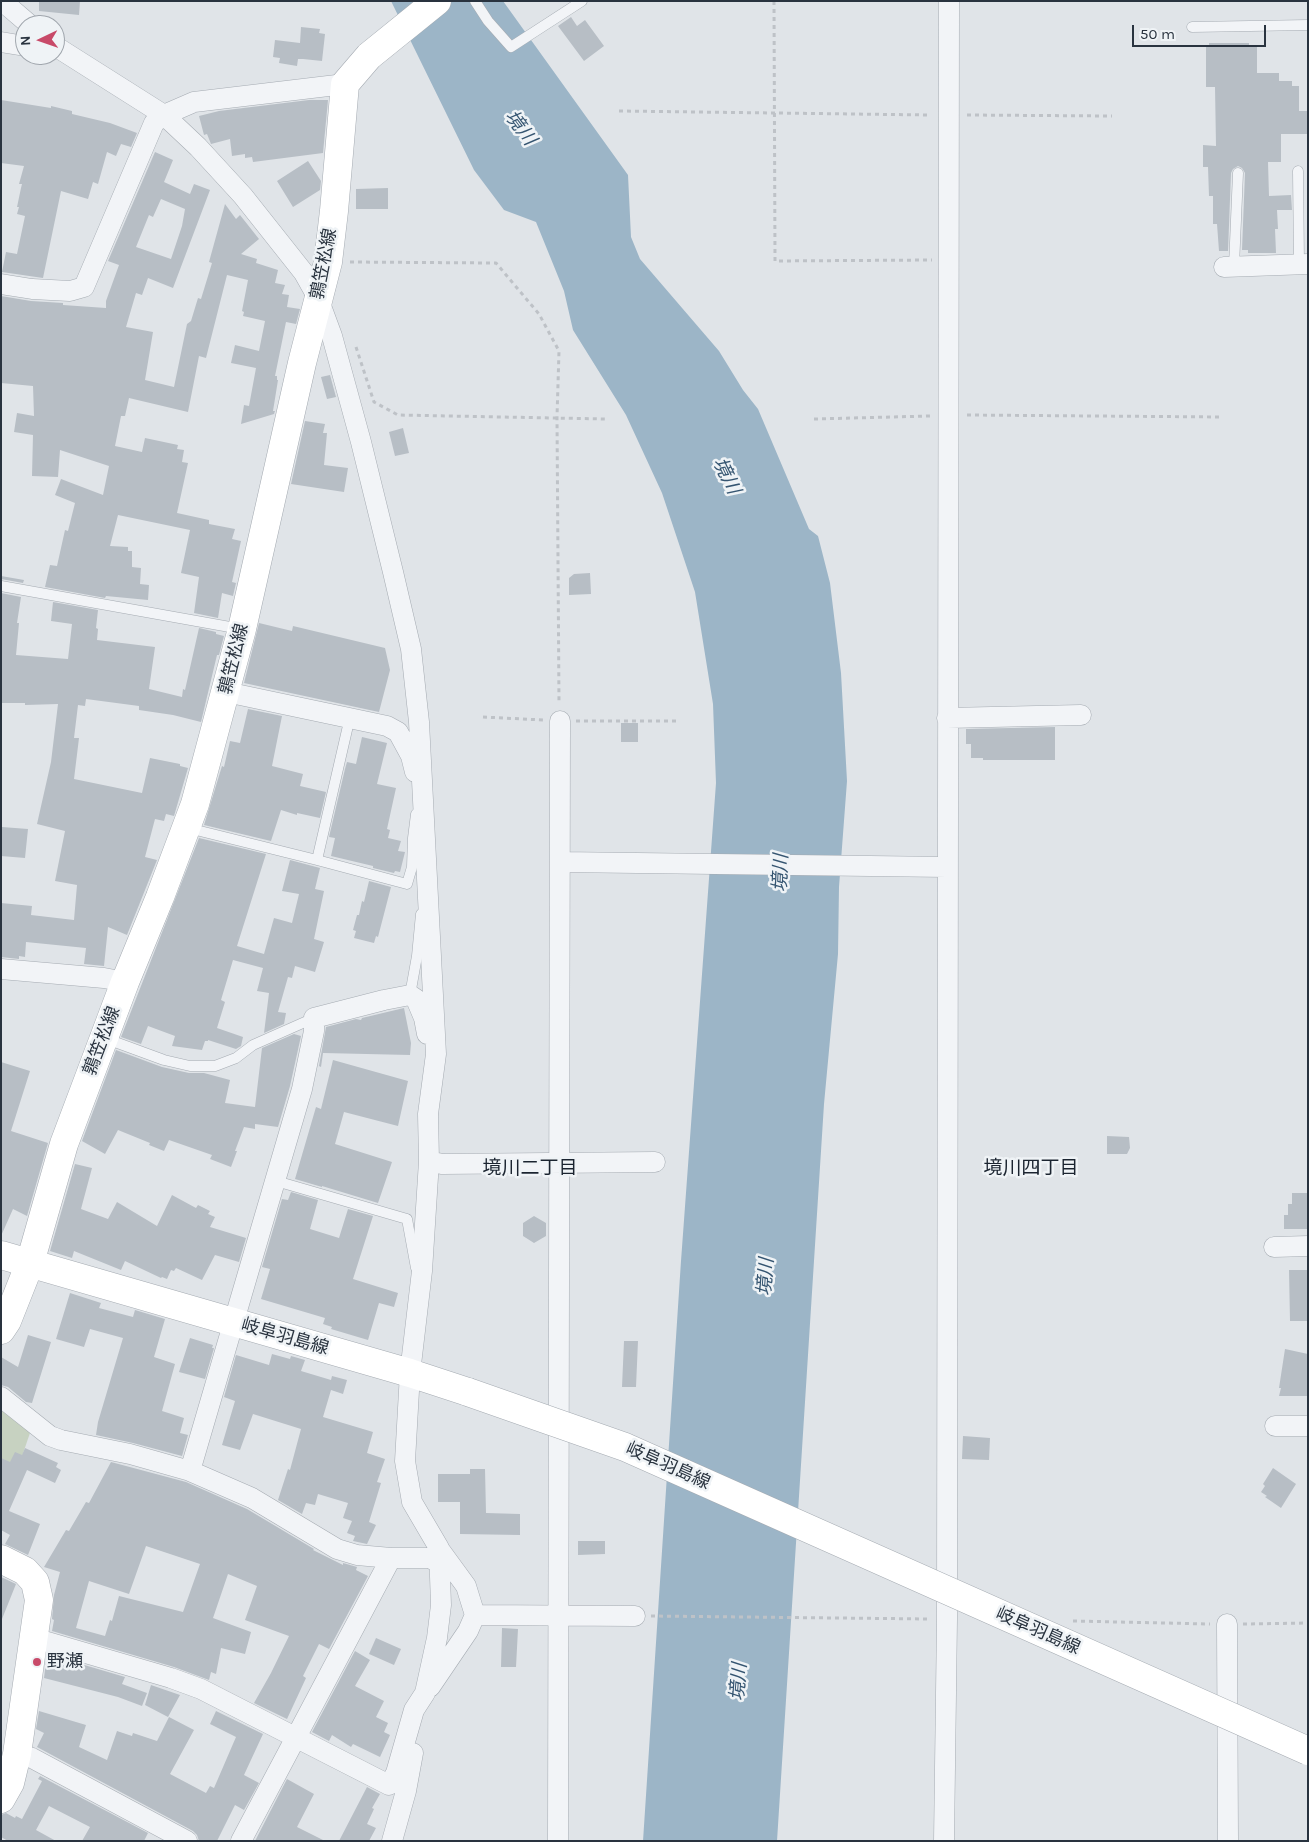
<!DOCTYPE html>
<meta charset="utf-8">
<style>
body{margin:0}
#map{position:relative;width:1309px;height:1842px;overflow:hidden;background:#e0e4e8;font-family:Karla,sans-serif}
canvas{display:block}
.frame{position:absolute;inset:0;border:2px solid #29333f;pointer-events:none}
.north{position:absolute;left:15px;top:15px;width:50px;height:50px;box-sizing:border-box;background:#eff3f6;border:1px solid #a0a6ad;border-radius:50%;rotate:267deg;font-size:14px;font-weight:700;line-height:20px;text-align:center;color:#29333f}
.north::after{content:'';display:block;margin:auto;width:18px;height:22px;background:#c84a69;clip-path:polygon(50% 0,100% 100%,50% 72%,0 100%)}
.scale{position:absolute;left:1132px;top:25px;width:134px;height:22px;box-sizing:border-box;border:2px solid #29333f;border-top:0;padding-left:6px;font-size:15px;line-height:18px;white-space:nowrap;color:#29333f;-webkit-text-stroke:4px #eff3f6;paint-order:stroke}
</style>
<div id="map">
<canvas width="1309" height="1842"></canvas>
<div class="frame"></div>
<div class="north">N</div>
<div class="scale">50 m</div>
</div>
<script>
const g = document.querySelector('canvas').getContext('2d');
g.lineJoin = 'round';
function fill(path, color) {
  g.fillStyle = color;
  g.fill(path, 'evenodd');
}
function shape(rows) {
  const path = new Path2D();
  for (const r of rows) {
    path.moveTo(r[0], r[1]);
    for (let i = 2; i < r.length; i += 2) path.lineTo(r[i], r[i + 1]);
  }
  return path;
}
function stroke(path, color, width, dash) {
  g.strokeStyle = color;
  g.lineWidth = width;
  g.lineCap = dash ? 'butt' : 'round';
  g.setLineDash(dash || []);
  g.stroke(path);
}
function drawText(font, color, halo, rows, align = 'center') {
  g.font = font + ' Karla,"Noto Sans JP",sans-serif';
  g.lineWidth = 5;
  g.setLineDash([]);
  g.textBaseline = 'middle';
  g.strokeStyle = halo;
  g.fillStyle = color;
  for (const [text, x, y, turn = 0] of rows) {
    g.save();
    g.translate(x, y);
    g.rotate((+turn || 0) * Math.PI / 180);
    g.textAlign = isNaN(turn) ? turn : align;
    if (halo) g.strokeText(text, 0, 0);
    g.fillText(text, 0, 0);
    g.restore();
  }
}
const green = shape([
 [1,1408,31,1430,17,1471,1,1463]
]);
const water = shape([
 [391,1,503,1,628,175,631,237,640,259,719,351,743,390,758,409,809,529,818,536,830,583,841,673,847,781,839,887,838,954,824,1104,777,1841,643,1841,681,1261,716,783,713,704,695,592,662,493,626,415,573,330,564,291,536,222,504,210,474,170]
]);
const building = shape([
 [39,1,80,1,79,15,39,11],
 [571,17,577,26,585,20,604,46,584,61,558,26],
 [301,27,320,29,319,33,325,34,322,61,303,59,298,59,297,66,279,63,280,58,273,57,275,40,300,43],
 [1209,43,1249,43,1249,46,1257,46,1257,73,1279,73,1279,81,1292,81,1292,86,1299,86,1299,111,1308,111,1308,134,1281,134,1281,162,1268,162,1269,196,1291,195,1292,210,1277,210,1278,229,1275,229,1276,253,1248,253,1248,250,1242,250,1245,173,1242,168,1238,166,1233,169,1231,173,1228,251,1219,251,1217,224,1213,224,1213,196,1209,196,1208,167,1203,167,1203,145,1216,146,1215,87,1206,87,1206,46,1209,46],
 [1,100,51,108,51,106,72,111,72,114,110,123,137,133,131,147,121,144,116,156,107,152,98,184,93,182,88,199,61,191,43,278,2,272,6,252,17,254,25,216,17,214,19,207,17,207,21,188,22,184,19,184,24,166,1,163],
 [309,100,328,100,323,153,253,162,252,157,245,158,245,154,232,156,230,139,211,144,207,134,204,135,199,116,219,111],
 [155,152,173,160,164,182,190,194,194,184,210,190,173,288,148,278,142,295,136,293,126,327,153,332,145,380,174,387,187,324,191,321,198,298,201,299,212,263,209,262,225,204,236,219,240,215,259,239,241,254,257,259,256,263,278,270,275,283,285,285,282,294,289,295,287,307,300,309,296,324,286,322,275,376,277,376,277,380,278,380,273,411,275,411,274,414,241,424,244,405,249,406,256,368,231,363,235,345,259,351,265,321,243,316,244,312,242,311,248,280,227,275,206,358,199,356,188,412,129,398,125,416,121,416,115,446,142,452,145,438,178,445,177,449,184,450,182,462,188,463,177,513,209,520,209,524,235,529,232,539,241,541,232,582,236,583,233,596,222,593,218,618,194,613,199,577,181,573,190,530,118,515,110,546,128,547,128,551,132,551,132,567,141,568,140,584,149,585,148,600,106,596,105,598,45,587,50,565,57,566,65,530,68,531,75,503,55,495,61,479,103,495,109,466,60,450,58,477,32,476,33,435,14,432,17,413,34,416,33,386,1,383,1,296,31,301,63,303,63,305,106,308,106,301,119,265,108,261],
 [161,199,185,209,182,226,171,259,136,247,149,215,153,217],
 [308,161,321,181,320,190,293,207,277,181],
 [388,188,388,209,356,209,356,189],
 [330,375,336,397,327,399,321,377],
 [305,421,325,424,323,433,327,433,324,465,348,468,344,492,291,484],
 [403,428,409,453,395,456,389,432],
 [590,573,591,594,569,595,569,578,574,574],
 [1,576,24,580,23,583,1,579],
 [1,593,21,597,17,623,19,623,16,655,68,659,72,624,51,621,53,602,98,610,96,628,98,629,97,640,155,647,149,689,182,697,183,689,185,690,199,628,216,632,216,634,224,636,219,655,217,655,201,722,173,715,139,710,139,706,86,699,85,706,78,705,74,738,79,738,74,779,142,793,150,758,180,764,180,766,188,768,174,816,166,814,164,821,155,819,145,857,157,860,127,935,108,927,104,966,84,964,86,948,26,942,25,957,19,956,19,959,1,957,1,903,32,906,31,915,74,920,77,885,55,881,65,831,37,824,51,762,58,704,25,705,25,703,1,703],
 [259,623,292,631,293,626,385,648,390,670,379,712,244,683],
 [248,709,282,716,272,766,303,774,300,786,326,792,320,818,297,813,297,815,281,810,271,841,204,825,222,766,224,767,230,741,240,743],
 [621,723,638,723,638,742,621,742],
 [1055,727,1055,760,983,760,983,758,971,758,971,744,966,744,966,729],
 [362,737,387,743,377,784,396,788,387,829,390,830,388,838,401,841,398,851,405,852,400,872,395,871,394,873,373,868,373,866,331,856,335,838,329,837,345,769,347,762,356,764],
 [2,827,28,829,25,858,1,856],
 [199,838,266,854,237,946,264,954,274,918,292,923,299,894,282,891,290,860,320,868,315,889,324,891,314,939,324,942,315,972,295,966,292,978,288,977,278,1012,286,1013,284,1024,264,1033,269,993,257,991,263,968,233,960,221,1000,225,1002,217,1028,243,1037,241,1046,236,1049,208,1040,208,1041,205,1041,202,1050,172,1046,175,1036,148,1026,141,1044,121,1037],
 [369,881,391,887,378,937,376,936,374,943,354,938,356,931,353,930,357,915,359,915,362,901,364,902],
 [404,1008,411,1043,410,1055,323,1053,321,1067,319,1066,326,1027,356,1019,361,1020,362,1018],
 [294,1034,301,1036,290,1086,278,1127,255,1124,255,1129,244,1127,235,1151,237,1151,231,1167,210,1159,212,1155,169,1140,164,1151,149,1145,150,1143,118,1130,105,1154,82,1141,116,1050,162,1067,189,1073,204,1073,230,1080,225,1103,255,1107,262,1048],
 [333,1060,408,1081,398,1126,344,1112,335,1144,392,1162,378,1203,322,1186,322,1187,295,1179,316,1107,321,1109],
 [1,1062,30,1071,11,1131,48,1143,27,1216,13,1209,1,1236],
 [1107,1136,1129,1137,1130,1148,1127,1154,1107,1154],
 [75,1164,92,1168,81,1209,108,1219,117,1202,157,1226,172,1195,196,1208,198,1205,210,1211,208,1214,215,1217,210,1227,246,1238,239,1262,215,1255,202,1280,176,1268,174,1271,171,1270,167,1279,162,1277,161,1278,125,1261,121,1270,74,1251,72,1258,50,1251],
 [291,1192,318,1200,310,1229,339,1238,348,1209,373,1216,353,1279,398,1293,394,1307,379,1303,368,1340,331,1329,332,1327,323,1324,325,1318,261,1299,270,1269,262,1267,282,1199,288,1200],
 [1292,1193,1308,1193,1307,1229,1284,1229,1284,1215,1288,1215,1288,1204,1292,1204],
 [534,1216,546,1223,546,1236,534,1243,523,1236,523,1223],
 [1289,1270,1308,1270,1308,1321,1290,1321],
 [70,1293,101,1303,99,1308,133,1317,135,1310,165,1319,154,1357,175,1364,162,1411,184,1418,180,1433,188,1435,182,1456,133,1443,96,1435,98,1422,123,1338,90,1329,84,1347,56,1339],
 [28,1335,51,1342,32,1403,26,1402,8,1387,1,1385,1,1357,18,1367],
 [190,1338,213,1345,212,1348,214,1348,205,1379,179,1372],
 [624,1341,638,1341,636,1387,622,1387],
 [1285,1349,1308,1354,1308,1396,1279,1396,1281,1388,1279,1388],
 [272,1354,290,1359,291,1356,305,1360,301,1371,331,1380,332,1376,347,1380,343,1394,331,1390,323,1417,373,1432,367,1453,385,1459,377,1482,381,1483,369,1522,376,1525,367,1544,353,1541,355,1536,347,1533,352,1521,343,1518,348,1503,318,1494,315,1505,306,1503,302,1514,278,1500,288,1469,290,1470,301,1429,253,1414,240,1450,222,1445,235,1401,224,1397,236,1355,269,1365],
 [963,1436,990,1438,989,1460,962,1459],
 [25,1448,58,1463,56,1467,61,1470,55,1483,27,1470,9,1511,40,1524,28,1555,5,1544,10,1535,1,1530,1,1458,10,1462,15,1452,22,1455],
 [111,1462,186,1482,247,1509,314,1549,313,1550,343,1565,343,1563,357,1567,356,1570,368,1576,329,1649,319,1644,303,1676,306,1678,287,1719,254,1703,271,1673,289,1636,245,1620,257,1586,228,1574,213,1618,251,1632,245,1654,221,1648,216,1674,211,1672,209,1680,174,1667,52,1631,54,1620,52,1619,54,1595,60,1572,44,1567,66,1530,69,1531,86,1502,89,1503],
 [146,1546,200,1564,183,1612,119,1596,112,1621,110,1620,105,1636,76,1628,89,1581,129,1594],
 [1273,1468,1296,1484,1281,1508,1265,1497,1267,1496,1261,1492,1265,1486,1263,1484],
 [470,1469,485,1469,486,1513,520,1514,520,1535,460,1534,460,1502,438,1502,438,1474,470,1474],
 [578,1541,605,1541,605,1554,578,1555],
 [1,1577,16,1584,2,1619,1,1619],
 [502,1628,518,1629,516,1667,501,1667],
 [376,1638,401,1649,394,1665,369,1654],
 [355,1651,370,1660,355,1686,384,1701,376,1717,388,1723,384,1732,390,1735,380,1757,353,1744,351,1747,332,1735,329,1741,312,1732],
 [47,1654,125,1677,122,1684,147,1693,142,1706,118,1697,44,1678],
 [151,1685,180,1695,168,1717,145,1705],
 [39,1711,86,1725,79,1747,107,1760,117,1731,132,1736,133,1733,157,1741,169,1717,194,1730,170,1774,206,1793,210,1786,214,1788,236,1737,210,1724,216,1711,263,1734,244,1775,259,1783,244,1810,235,1805,217,1841,199,1841,197,1835,193,1831,37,1747,44,1733,36,1729],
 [40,1776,148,1833,144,1841,82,1841,90,1827,49,1806,36,1830,56,1841,8,1841,1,1837,1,1815,6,1813,15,1818,16,1816,22,1819,42,1781,38,1779],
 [287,1779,314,1794,297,1827,325,1841,255,1841],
 [367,1787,380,1794,372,1808,374,1809,367,1824,376,1828,369,1841,339,1841]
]);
const path = shape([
 [774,1,775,261,932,260],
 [619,111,931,115],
 [967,115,1112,116],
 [350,262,496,263,539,314,559,351,557,417,559,703],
 [356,347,374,402,398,415,606,419],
 [967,415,1223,417],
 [814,419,930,416],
 [483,717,543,720],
 [576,721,677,721],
 [651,1616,930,1619],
 [1073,1621,1210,1624],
 [1243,1624,1308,1623]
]);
const service = shape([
 [475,1,488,21,511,47,582,1],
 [1192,27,1308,25],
 [1298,171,1299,264],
 [1234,266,1238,173],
 [1,586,241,629],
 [188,826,196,830,317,860,350,717],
 [317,860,407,884,412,867,413,838,416,814],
 [410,995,417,956,421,914],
 [104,1038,164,1060,190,1066,215,1066,236,1058,253,1045,314,1018],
 [276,1181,407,1219,416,1268]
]);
const minor = shape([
 [2,1,30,25],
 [1,42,25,46],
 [1224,267,1308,264],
 [1,284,32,289,70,291,84,287,154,123,164,115,194,102,345,84],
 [226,692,387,726,398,732,411,756,415,772],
 [947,718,1081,715],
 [560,862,947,867],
 [1,969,104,978,125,982],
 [429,1161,442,1164,655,1162],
 [1274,1247,1308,1246],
 [1,1397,50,1436,61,1440,130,1454,190,1471,252,1498,337,1549,357,1555,391,1558,429,1558,440,1563],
 [1275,1426,1308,1426],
 [190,1471,302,1089,314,1031,314,1018,384,1000,410,995,416,999,424,1018,427,1034],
 [475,1615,635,1616],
 [1227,1624,1228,1841],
 [34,1638,171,1678,201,1689,389,1785,396,1773,414,1710,425,1693,437,1638,441,1605,439,1548,412,1502,405,1461,410,1373,422,1271,429,1161,428,1114,436,1054,419,722,411,649,393,572,361,442,332,336,318,298,304,273,243,196,198,147,164,115,55,46],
 [430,1687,468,1631,475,1615,466,1586,439,1549],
 [17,1754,32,1758,187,1841],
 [241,1841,391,1558],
 [392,1841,406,1791,413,1753],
 [558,1841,560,721],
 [944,1841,947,1619,949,1]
]);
const secondary = shape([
 [1,1255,410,1373,468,1392],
 [1,1330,7,1321,30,1263,64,1144,125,982,160,897,195,804,242,629,302,363,328,262,334,211,345,84,369,56,437,1],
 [1,1559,25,1571,35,1582,39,1600,17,1754,10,1783,1,1799]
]);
const secondaryBridge = shape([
 [468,1392,625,1447,1308,1751]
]);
const markers = [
 [37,1662,5,"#c84a69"]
];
const streetNames = [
 ["鶉笠松線",324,264,-79],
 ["鶉笠松線",234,659,-76],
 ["鶉笠松線",102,1041,-69],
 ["岐阜羽島線",285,1337,16],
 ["岐阜羽島線",668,1466,24],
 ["岐阜羽島線",1038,1631,24]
];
const poiNames = [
 ["野瀬",47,1662]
];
const waterNames = [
 ["境川",520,128,53],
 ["境川",726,476,64],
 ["境川",781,873,-88],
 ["境川",766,1277,-86],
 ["境川",739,1682,-86]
];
const neighbourhoodNames = [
 ["境川二丁目",530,1169],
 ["境川四丁目",1031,1169]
];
fill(green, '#c7d2c1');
fill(water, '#9cb5c7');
fill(building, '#b7bec5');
stroke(service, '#a5abb2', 11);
stroke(minor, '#a5abb2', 21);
stroke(secondary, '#a5abb2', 29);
stroke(path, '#bec2c7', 3, [4, 4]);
stroke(service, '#f2f4f7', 10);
stroke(minor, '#f2f4f7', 20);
stroke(secondary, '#fff', 28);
stroke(secondaryBridge, '#a5abb2', 29, []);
stroke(secondaryBridge, '#fff', 28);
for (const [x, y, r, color] of markers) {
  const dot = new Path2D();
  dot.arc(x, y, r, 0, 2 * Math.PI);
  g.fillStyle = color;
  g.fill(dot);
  stroke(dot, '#eff3f6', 2);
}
drawText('18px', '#29333f', '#eff3f6', streetNames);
drawText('18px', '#29333f', '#eff3f6', poiNames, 'left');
drawText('italic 19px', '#355571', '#eff3f6', waterNames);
drawText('19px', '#1b2430', '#eff3f6', neighbourhoodNames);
</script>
